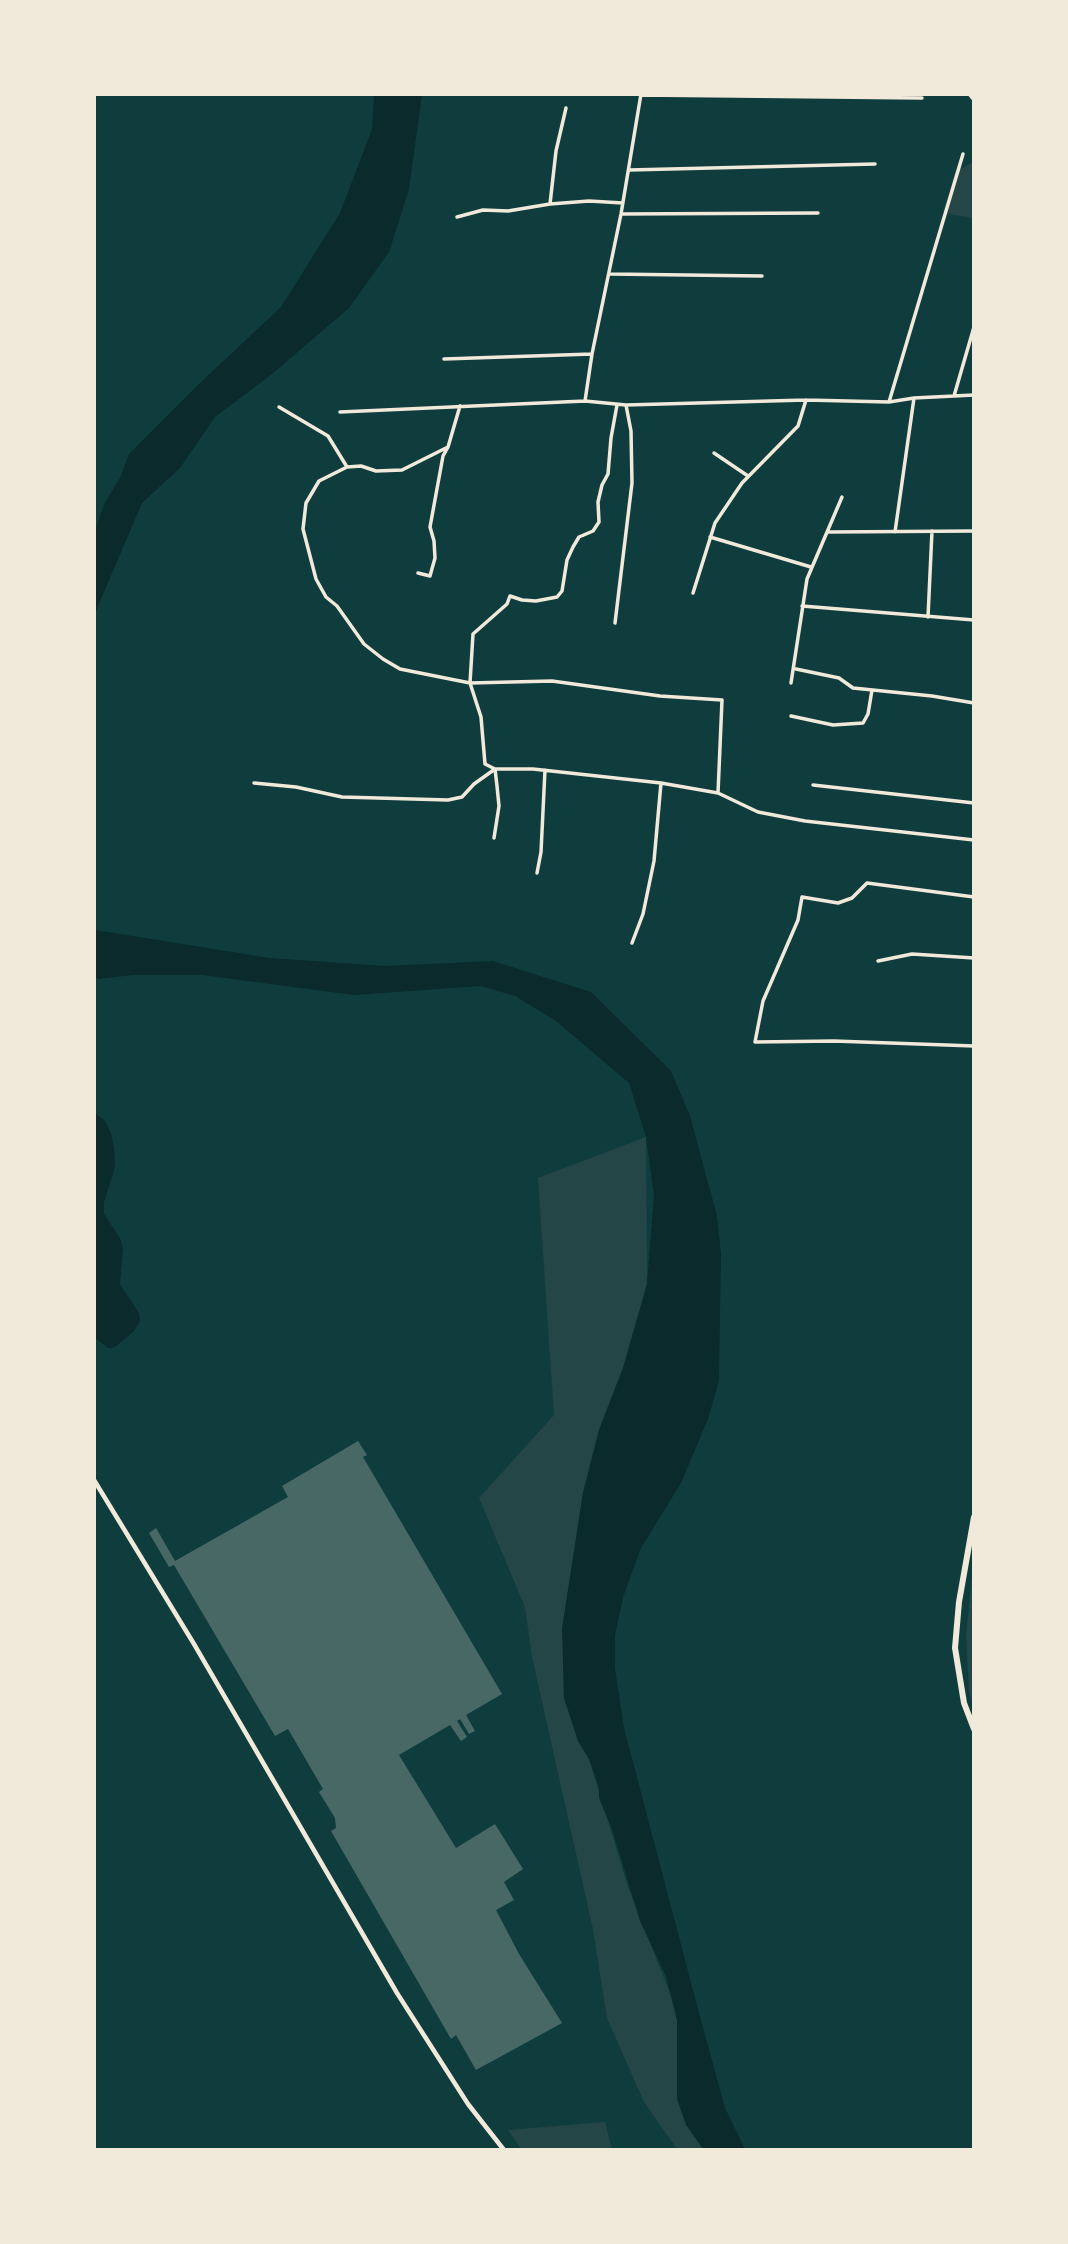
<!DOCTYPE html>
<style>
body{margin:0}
#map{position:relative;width:1068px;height:2244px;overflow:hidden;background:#0f3d3e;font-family:Commissioner,sans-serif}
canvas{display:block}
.frame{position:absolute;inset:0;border:96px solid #f1e9da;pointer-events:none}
</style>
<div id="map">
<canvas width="1068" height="2244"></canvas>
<div class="frame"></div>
</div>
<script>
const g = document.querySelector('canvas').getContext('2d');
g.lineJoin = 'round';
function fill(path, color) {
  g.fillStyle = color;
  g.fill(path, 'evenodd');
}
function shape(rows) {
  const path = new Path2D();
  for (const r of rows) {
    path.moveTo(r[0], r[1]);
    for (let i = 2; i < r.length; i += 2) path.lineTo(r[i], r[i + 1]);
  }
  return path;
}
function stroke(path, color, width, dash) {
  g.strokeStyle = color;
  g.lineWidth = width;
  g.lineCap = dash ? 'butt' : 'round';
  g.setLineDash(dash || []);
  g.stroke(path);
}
const green = shape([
 [972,163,973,218,943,213,955,172],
 [646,1137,647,1284,623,1368,599,1430,583,1493,562,1629,578,1741,589,1759,628,1887,671,1996,677,2020,678,2053,705,2149,677,2149,644,2102,607,2018,593,1929,532,1657,525,1607,479,1498,554,1415,538,1178],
 [973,1564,973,1703,969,1692,966,1637],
 [605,2122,612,2149,521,2149,508,2130]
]);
const water = shape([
 [374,95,422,95,409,189,389,252,349,308,272,374,215,417,180,468,142,503,95,613,95,530,105,502,120,478,129,454,201,382,281,307,340,213,372,129],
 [95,930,270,958,385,966,493,961,591,992,671,1071,690,1116,717,1216,721,1254,719,1381,708,1419,681,1483,641,1548,623,1597,615,1635,615,1669,624,1728,699,2013,725,2108,745,2149,703,2149,686,2125,677,2099,677,2020,666,1976,640,1921,612,1829,599,1798,599,1788,589,1759,578,1741,564,1698,562,1629,583,1493,599,1430,623,1368,647,1284,654,1195,646,1137,629,1083,556,1021,515,996,481,986,354,995,202,975,132,975,99,979,95,977],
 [94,1112,105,1121,111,1133,114,1148,115,1167,104,1202,104,1214,120,1238,123,1249,120,1284,139,1313,140,1321,134,1331,114,1348,108,1348,95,1338]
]);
const building = shape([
 [358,1441,367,1455,363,1457,502,1694,466,1715,475,1731,469,1734,460,1719,457,1721,467,1737,461,1741,450,1725,399,1755,456,1848,495,1824,523,1869,504,1882,514,1900,496,1910,519,1954,562,2023,476,2070,456,2035,451,2039,331,1831,336,1828,335,1818,319,1792,323,1789,288,1729,275,1736,174,1565,169,1567,149,1533,156,1528,175,1561,288,1497,282,1486]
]);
const minor = shape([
 [969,94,974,100],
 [641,95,922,98],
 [629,170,875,164],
 [550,204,556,151,566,108],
 [621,214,818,213],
 [457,217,483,210,508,211,550,204,589,201,623,203],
 [610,274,762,276],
 [444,359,592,354],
 [954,396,974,327],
 [585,401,592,354,621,214,641,94],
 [889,402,963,154],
 [617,405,611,438,608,474,602,485,598,502,599,522,593,531,579,537,573,547,567,560,562,591,557,597,536,601,522,600,510,596,507,604,473,634,470,683,552,681,660,696,722,700,718,793],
 [279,407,328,436,347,467,361,466,376,471,402,470,448,447],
 [340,412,585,401,626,405,806,400,889,402,914,398,974,395],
 [714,453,748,476],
 [347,467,319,481,306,503,303,529,316,579,326,597,337,606,364,644,383,659,400,669,470,683,481,717,485,764,495,769,497,786,499,806,494,838],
 [829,532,974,531],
 [895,532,914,398],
 [710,537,811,567],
 [418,573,430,576,435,558,434,541,430,527,443,456,448,447,460,406],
 [693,593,715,523,742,483,798,426,806,400],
 [802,606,974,620],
 [928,617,932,531],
 [615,623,632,483,631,431,626,405],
 [796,669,839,678,853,688,932,696,974,703],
 [791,683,807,579,842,497],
 [791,716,833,725,863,723,868,714,872,690],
 [254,783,296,787,342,797,448,800,462,797,474,784,495,769,533,769,661,783,718,793,758,812,805,821,974,840],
 [813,785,974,803],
 [537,873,541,852,545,770],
 [974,897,867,883,852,898,838,903,802,897,798,920,763,1001,755,1042,834,1041,974,1046],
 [632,943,643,914,654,861,661,783],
 [878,961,912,954,974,958]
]);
const tertiary = shape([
 [94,1480,194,1644,397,1993,468,2104,504,2150]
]);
const trunk = shape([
 [974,1517,959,1602,955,1648,964,1703,974,1729]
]);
fill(green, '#244646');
fill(water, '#0a2a2b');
fill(building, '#486865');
stroke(minor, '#f1e9da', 3.5);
stroke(tertiary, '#f1e9da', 4.5);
stroke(trunk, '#f1e9da', 6);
</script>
